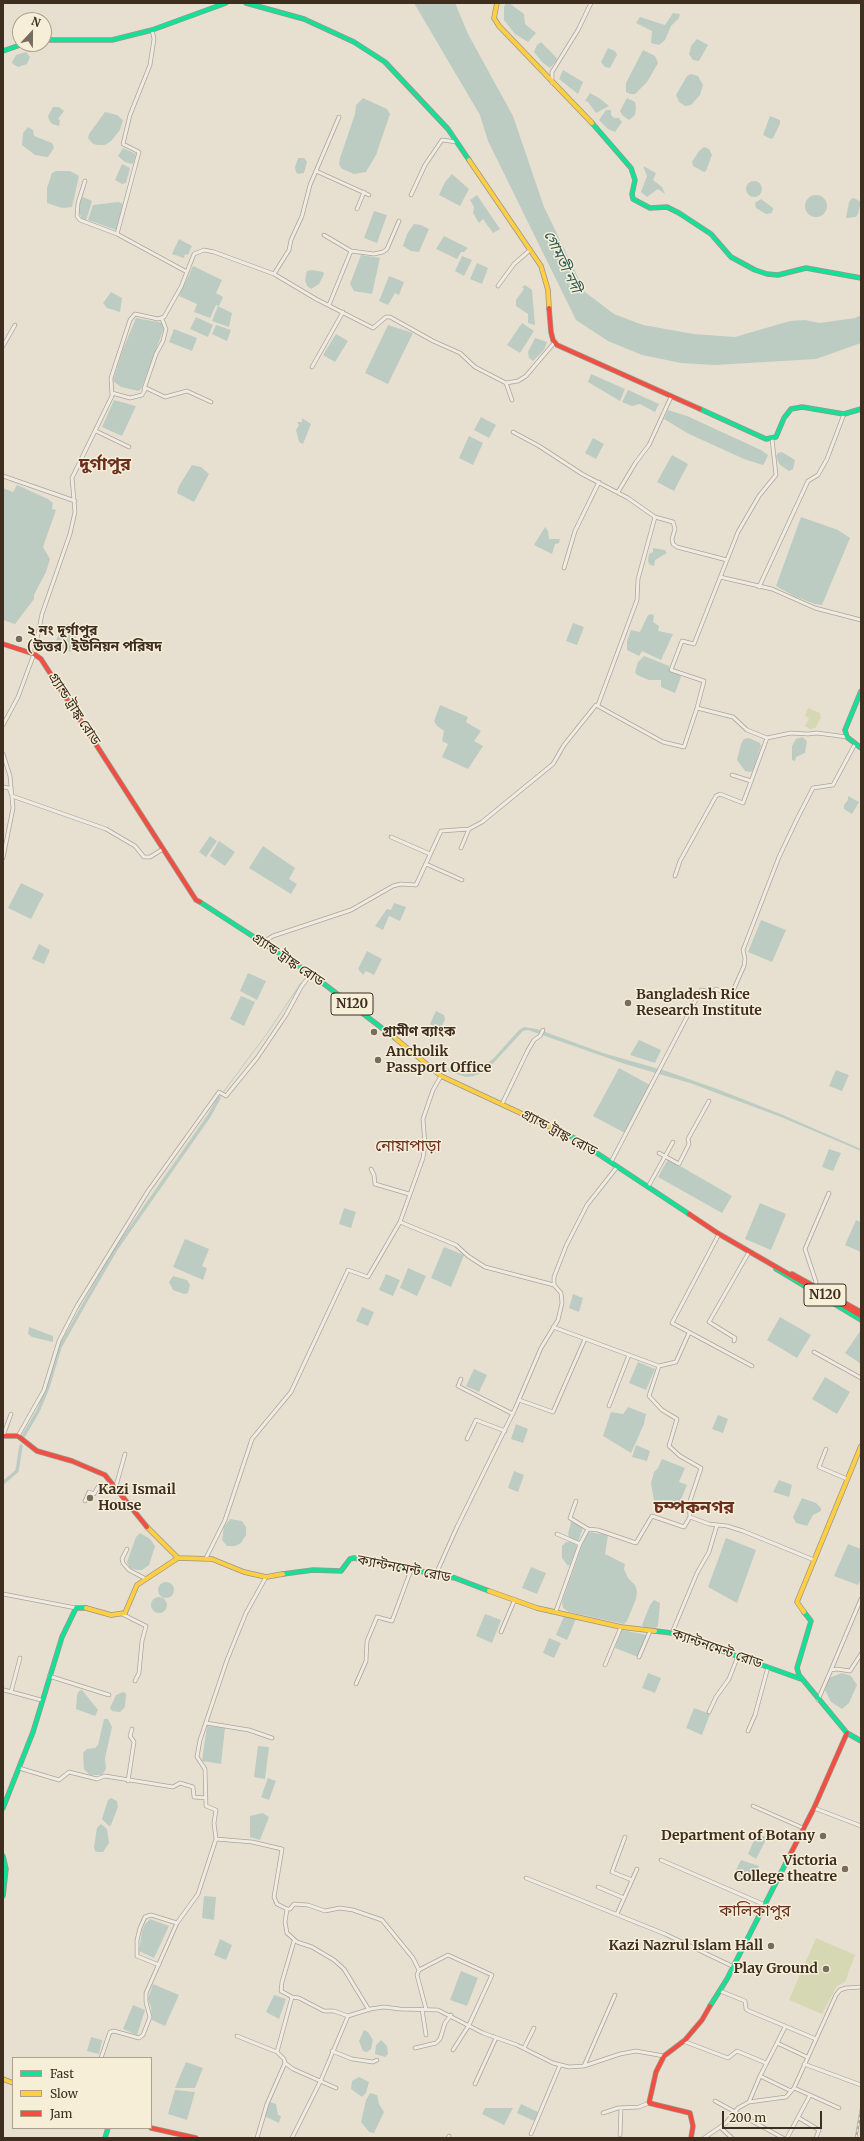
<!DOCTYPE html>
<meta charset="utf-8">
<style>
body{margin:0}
#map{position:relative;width:864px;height:2141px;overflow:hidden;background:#e7e0d1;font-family:Merriweather,serif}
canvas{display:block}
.frame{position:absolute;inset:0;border:4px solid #3d2e20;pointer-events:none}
.legend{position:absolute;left:12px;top:2057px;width:140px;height:72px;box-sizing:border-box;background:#f7eed8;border:1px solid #ada18e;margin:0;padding:5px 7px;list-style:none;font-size:12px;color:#3d2e20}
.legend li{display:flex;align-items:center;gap:8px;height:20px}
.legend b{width:20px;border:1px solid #ada18e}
.north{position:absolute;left:12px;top:12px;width:40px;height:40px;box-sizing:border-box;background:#f7eed8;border:1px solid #ada18e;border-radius:50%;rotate:22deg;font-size:11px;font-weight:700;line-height:16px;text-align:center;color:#3d2e20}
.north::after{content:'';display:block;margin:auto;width:14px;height:18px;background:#786c5e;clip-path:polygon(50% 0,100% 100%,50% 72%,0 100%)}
.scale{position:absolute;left:722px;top:2111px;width:100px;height:18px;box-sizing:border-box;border:2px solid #3d2e20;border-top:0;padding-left:5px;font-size:12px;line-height:14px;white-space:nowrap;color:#3d2e20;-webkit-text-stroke:3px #f7eed8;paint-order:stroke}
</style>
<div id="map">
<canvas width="864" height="2141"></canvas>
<div class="frame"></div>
<ul class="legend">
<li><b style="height:5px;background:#16e098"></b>Fast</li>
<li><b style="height:5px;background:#ffcf43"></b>Slow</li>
<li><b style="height:5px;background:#f24e42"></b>Jam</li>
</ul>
<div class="north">N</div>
<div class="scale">200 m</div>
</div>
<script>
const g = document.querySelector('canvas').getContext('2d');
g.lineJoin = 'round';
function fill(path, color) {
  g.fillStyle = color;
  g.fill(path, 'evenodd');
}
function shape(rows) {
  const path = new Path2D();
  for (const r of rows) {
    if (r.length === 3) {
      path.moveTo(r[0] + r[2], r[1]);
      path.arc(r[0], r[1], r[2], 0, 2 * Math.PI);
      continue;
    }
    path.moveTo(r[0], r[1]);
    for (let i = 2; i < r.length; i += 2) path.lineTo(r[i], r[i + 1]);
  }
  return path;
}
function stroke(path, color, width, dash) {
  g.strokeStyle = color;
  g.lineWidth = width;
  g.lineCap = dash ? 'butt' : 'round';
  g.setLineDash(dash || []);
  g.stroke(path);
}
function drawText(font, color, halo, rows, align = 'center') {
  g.font = font + ' Merriweather,"Noto Sans Bengali",serif';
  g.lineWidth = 3;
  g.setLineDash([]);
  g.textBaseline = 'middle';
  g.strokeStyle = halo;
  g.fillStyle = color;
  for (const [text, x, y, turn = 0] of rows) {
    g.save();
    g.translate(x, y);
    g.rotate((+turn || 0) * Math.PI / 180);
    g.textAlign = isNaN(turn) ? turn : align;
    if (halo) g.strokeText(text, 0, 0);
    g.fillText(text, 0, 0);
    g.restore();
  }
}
const green = shape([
 [808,708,820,713,821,718,815,728,810,729,805,726,809,718,805,716],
 [816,1938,855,1955,845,1982,837,1986,822,2014,789,2000]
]);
const water = shape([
 [414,3,455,3,468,34,513,116,544,207,585,292,614,314,643,325,694,334,735,337,790,321,805,320,820,323,855,318,861,315,861,343,816,359,715,365,681,363,642,355,608,341,576,320,488,141,480,115],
 [506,3,509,3,524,14,525,24,536,33,528,42,515,34,504,20,504,7],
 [673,13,680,14,679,18,671,26,665,40,659,45,651,43,652,31,636,23,640,17,665,25],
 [697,39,708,45,699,61,693,60,689,54,691,46],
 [541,42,556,57,557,60,550,68,542,62,534,52,537,45],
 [608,48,615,51,617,55,610,68,605,67,601,62],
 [643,50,655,56,658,63,647,82,635,94,630,94,626,92,626,83],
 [26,52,30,57,27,64,18,67,13,64,12,62,16,55],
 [563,70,583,82,578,94,559,79],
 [691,74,698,76,703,85,700,95,691,105,685,106,679,102,676,95,687,76],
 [590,93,599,98,609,106,596,113,588,102,585,101],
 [363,98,387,109,390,114,376,155,366,172,354,174,342,169,339,164,340,158,355,114,356,105],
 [627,98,635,102,636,107,635,115,629,120,622,115,620,111],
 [53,107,59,107,64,111,58,119,60,120,59,126,52,124,49,120,48,116],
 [606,110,611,110,611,115,614,118,619,118,622,122,615,132,608,129,599,120],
 [105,112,117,115,123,120,120,130,111,141,105,145,98,145,93,144,88,138,89,134],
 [770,116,780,120,780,124,773,138,771,139,763,135],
 [28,127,33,130,34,136,52,143,54,148,48,157,35,155,22,145,23,133],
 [704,147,709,149,712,155,706,171,704,172,693,166,692,162,699,151],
 [123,148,136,154,133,164,125,162,118,156],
 [298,158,304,158,307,162,304,173,298,174,296,172,295,167],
 [122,164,130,168,126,183,122,184,115,180],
 [643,166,656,173,653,180,662,187,665,194,658,189,647,197,641,192,647,176],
 [56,171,70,171,79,176,72,207,62,208,47,203,47,188,52,173],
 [452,174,469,189,460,206,439,195,445,182],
 [754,189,8],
 [477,195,500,229,493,233,483,219,479,223,473,213,474,207,470,200],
 [816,206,11],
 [83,197,92,201,86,221,82,219,79,212,79,204],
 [854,198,861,202,858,214,856,217,846,218,849,202,851,199],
 [761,199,773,208,772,213,766,214,756,208,755,203],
 [118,202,122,203,122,208,116,230,88,220,93,205],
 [374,211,387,215,377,243,364,238],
 [414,224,421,225,429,229,419,252,411,251,403,246,407,234],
 [444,236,468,248,464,252,461,252,457,259,436,249],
 [179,239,192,246,188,255,185,254,184,258,172,254],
 [361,255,380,258,372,294,354,291,350,284],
 [462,256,472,260,464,276,455,271],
 [477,263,488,268,482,284,470,279],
 [193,266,222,280,216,293,223,297,219,306,216,305,210,318,194,312,197,304,179,296],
 [312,270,323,272,324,274,319,284,311,289,307,286,305,280,307,271],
 [389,276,404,282,399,295,395,293,388,305,379,301],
 [525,285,532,290,535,325,528,323,528,314,516,306,516,300,524,289,522,287],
 [111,292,122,298,120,312,107,308,103,303],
 [218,306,232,313,229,327,212,321],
 [196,317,213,325,208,337,190,329],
 [136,318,163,323,164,328,142,387,139,391,121,387,113,381,123,349],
 [522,323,534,331,520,353,507,345],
 [216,325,231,330,227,341,212,334],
 [388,325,413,333,388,384,365,373],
 [174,329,197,338,192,351,169,342],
 [336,334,348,341,335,362,323,355],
 [535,338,547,342,544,350,533,361,529,358,528,352],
 [591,374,625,389,620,401,588,382],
 [628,390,659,404,655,412,640,404,632,406,622,402],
 [114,400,136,406,122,436,102,427],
 [668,410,687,416,761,450,768,455,765,462,763,465,744,459,689,434,664,419],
 [481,417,496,425,489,438,474,430],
 [302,418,311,424,303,444,299,442,296,430,299,425,297,422,302,422],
 [469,436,483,443,473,465,459,458],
 [593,438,604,444,596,459,585,453],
 [782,452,795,460,793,469,789,471,779,464,776,456,778,453],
 [672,455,688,464,674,491,657,482],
 [192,465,201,467,209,474,194,502,177,493,179,486],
 [17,485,48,499,53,503,52,509,56,510,43,547,50,559,46,572,34,595,34,599,15,624,3,620,3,488,13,492],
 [801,517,838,530,850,538,822,605,815,604,794,596,776,586],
 [545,527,548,531,549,539,560,539,559,543,555,544,552,554,534,545],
 [653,548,665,550,667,553,655,560,654,566,650,565,648,561,649,554,653,552],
 [652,614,654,616,653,622,659,626,658,631,673,634,661,660,642,651,639,656,627,650,627,641,631,630,640,632,648,615],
 [573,623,584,627,577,645,566,641],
 [67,624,79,627,71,652,54,646,60,630],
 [644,656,669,666,669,670,680,673,681,677,675,693,661,687,661,680,649,680,637,675,635,672,638,662],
 [440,705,468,717,466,722,481,731,474,741,483,746,468,769,442,757,448,744,442,741,444,731,437,726,434,721],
 [802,737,807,741,805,753,796,757,795,761,792,760,792,746,796,739],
 [749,738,760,743,761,746,753,770,751,772,745,771,737,760,741,744,744,739],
 [848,796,859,802,852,814,844,809,844,805,848,800],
 [210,836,217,841,206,857,199,852],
 [219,841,235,852,225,866,210,856],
 [263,846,295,868,289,879,297,884,291,894,249,868],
 [21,883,44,894,31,919,8,908],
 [394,903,406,907,400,921,389,916,383,930,375,926,387,909,391,910],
 [761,920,786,930,772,962,748,952],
 [39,944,50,950,44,964,32,959],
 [367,951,382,959,374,975,366,971,363,975,358,969],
 [248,973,266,981,257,1000,240,991],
 [241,996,255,1002,244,1026,230,1019],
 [436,1011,444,1015,445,1019,442,1026,436,1028,430,1024],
 [524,1027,537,1029,603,1053,666,1071,717,1089,783,1115,861,1149,861,1151,781,1117,690,1083,625,1064,528,1030,523,1031,487,1070,474,1076,466,1077,438,1068,439,1065,462,1074,471,1073,493,1059,519,1030],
 [639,1040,661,1050,655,1063,630,1055],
 [619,1068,650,1085,625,1133,593,1116],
 [836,1070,849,1075,842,1091,829,1086],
 [829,1149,841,1153,833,1171,822,1167],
 [668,1159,732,1196,722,1213,658,1177],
 [760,1203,786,1214,771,1250,745,1239],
 [344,1208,356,1212,351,1228,339,1224],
 [856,1220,861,1222,861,1252,845,1245],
 [185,1239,209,1249,202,1266,207,1268,203,1280,173,1267],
 [444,1247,464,1255,451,1287,431,1278],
 [408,1268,426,1276,417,1296,400,1288],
 [386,1274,400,1280,393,1296,379,1290],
 [173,1276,187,1280,190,1285,188,1293,184,1294,173,1290,169,1282],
 [573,1294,583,1298,579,1312,569,1308],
 [362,1307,374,1312,368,1326,356,1321],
 [780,1317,811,1335,797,1358,767,1340],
 [29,1327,53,1336,53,1342,32,1337,28,1334],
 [861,1330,861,1364,845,1353],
 [638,1362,655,1369,646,1390,629,1383],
 [474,1369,487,1375,479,1392,466,1386],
 [825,1377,850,1392,837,1414,812,1399],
 [628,1407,646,1414,644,1424,631,1453,603,1436,611,1412,623,1414],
 [718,1415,728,1419,723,1433,712,1429],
 [516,1424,528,1429,523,1443,511,1439],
 [636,1445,650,1451,647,1461,632,1457],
 [662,1459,685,1468,679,1482,687,1485,677,1509,654,1501,651,1483,654,1472,658,1468],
 [514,1471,524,1475,518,1492,508,1488],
 [779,1480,792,1485,789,1497,773,1492],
 [802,1498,816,1503,821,1508,821,1511,813,1515,807,1526,796,1523,793,1517],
 [230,1519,242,1521,246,1527,246,1535,241,1543,235,1546,227,1546,222,1540,224,1527],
 [571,1522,577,1523,583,1528,578,1542,569,1537,568,1534],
 [589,1532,608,1535,605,1554,625,1564,624,1569,628,1578,635,1585,637,1591,636,1599,627,1621,624,1624,569,1612,563,1608,562,1602,586,1534],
 [140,1533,150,1539,155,1546,149,1565,142,1570,137,1570,130,1568,127,1562,136,1537],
 [726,1538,756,1550,737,1603,708,1587],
 [566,1542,573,1542,577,1546,571,1564,568,1566,562,1558,562,1546],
 [848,1544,861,1549,861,1579,858,1585,834,1576],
 [531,1567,546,1573,537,1594,522,1588],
 [166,1590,8],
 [159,1605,8],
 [654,1600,660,1603,658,1626,653,1629,644,1628,642,1625,650,1605],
 [485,1614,501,1620,492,1643,476,1636],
 [565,1614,576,1619,567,1640,556,1635],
 [622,1630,647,1635,638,1657,615,1648],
 [549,1638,561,1643,554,1658,543,1653],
 [648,1673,661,1678,655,1693,642,1688],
 [842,1673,851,1676,857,1685,849,1703,842,1709,831,1702,825,1690,829,1678],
 [82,1690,98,1710,95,1716,76,1709,77,1695,79,1691],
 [123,1692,126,1693,125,1707,120,1712,112,1711,110,1708,116,1695],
 [694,1708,710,1714,702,1735,686,1728],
 [104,1719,108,1719,112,1727,105,1758,106,1769,102,1775,90,1775,84,1769,83,1753,87,1749,95,1748,98,1745],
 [207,1726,225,1728,221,1764,202,1761],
 [258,1746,269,1747,265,1779,254,1777],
 [268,1778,276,1781,269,1800,261,1797],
 [111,1798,117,1801,118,1807,111,1825,109,1826,102,1819,108,1800],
 [263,1813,269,1817,260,1840,250,1837,250,1816],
 [101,1824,107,1829,109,1843,103,1852,98,1852,95,1851,94,1847,97,1828],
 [757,1833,767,1838,756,1859,748,1854],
 [741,1860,759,1866,751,1882,734,1874],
 [204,1896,216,1897,214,1920,202,1918],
 [150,1919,169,1926,154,1958,139,1951,142,1931,145,1924],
 [220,1939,232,1945,226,1960,214,1955],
 [461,1971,478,1978,467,2006,450,2000],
 [153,1984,179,1995,165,2026,152,2020,151,2007,148,1999],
 [274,1995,286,1999,279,2019,266,2012],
 [133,2005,145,2010,137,2035,123,2029],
 [364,2030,368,2032,373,2040,371,2049,367,2052,363,2051,359,2041],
 [91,2037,102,2040,99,2054,87,2051],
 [381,2040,387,2046,388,2054,385,2057,375,2054,376,2045],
 [186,2062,203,2068,195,2088,175,2088],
 [359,2077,369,2082,366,2093,362,2097,351,2089,352,2081],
 [175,2090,195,2092,187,2120,168,2114],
 [370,2093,377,2095,379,2104,384,2112,374,2133,369,2132,361,2122,366,2100],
 [270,2102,276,2104,278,2115,281,2116,279,2123,264,2116],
 [521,2104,538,2112,534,2121,517,2113],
 [485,2108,513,2108,504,2125,482,2114]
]);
const stream = shape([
 [219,1098,268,1032,301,983]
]);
const canal = shape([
 [24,1435,38,1411,48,1387,60,1347,87,1299,116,1249,209,1116,219,1098],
 [3,1483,17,1471,21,1446]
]);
const street = shape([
 [552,83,552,72,578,30,591,3],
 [316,171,369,195],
 [85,181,78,203,77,216,80,220,117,234,187,272],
 [411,195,425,165,442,140,457,142],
 [357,209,364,192],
 [117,234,139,152,123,144,130,115,150,65,154,39,152,30],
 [324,235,351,251,374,254,383,252,387,249,399,221],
 [274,274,289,250,291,240,302,216,310,185,339,117],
 [498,286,514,264,530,250],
 [329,305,351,251],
 [3,346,15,325],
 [312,367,343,312],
 [506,383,512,400],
 [144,389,156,354,163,341,166,329,162,319],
 [112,393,130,398,142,395,146,388,165,397,187,391,211,402],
 [96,431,129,447],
 [513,432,539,446,582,474,628,498,655,517,673,522,675,529,672,539,673,544,677,547,727,560],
 [3,476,75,501],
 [618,492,636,462,649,445,671,397],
 [564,568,575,531,599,482],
 [720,577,772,589,815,608,861,620],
 [759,587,808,481,818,475,827,459,844,414],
 [598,705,637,600,638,579,655,517],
 [697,708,704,681,671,670,682,641,694,644,738,532,759,496,776,475,772,439],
 [3,725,18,697,34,654,42,614,70,534,75,512,72,478,112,396,111,378,130,320,135,314,158,319,164,317,181,287,194,254,204,250,214,252,274,274,316,299,373,328,386,317,390,317,433,341,460,353,475,367,506,383,518,381,526,376,554,343],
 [3,754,10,776,13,808,3,858],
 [732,775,751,781],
 [3,787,9,788,12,796,106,829,135,846,144,857,150,857,163,849],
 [391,837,430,854],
 [461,848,469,829],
 [426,864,462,880],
 [675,876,680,861,716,796,720,794,743,803,767,738],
 [263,942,273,936,351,910,393,886,401,884,416,885,441,831,469,829,482,822,553,764,564,745,596,705,663,742,684,747,697,708,733,717,747,730,767,738,791,733,808,734,817,733,847,737],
 [502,1104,528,1050,534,1040,540,1036,543,1030],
 [659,1153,679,1164,689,1144,688,1139,709,1101],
 [611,1162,701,990,713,992,716,989,728,994,732,993,744,966,745,959,743,950,779,857,797,819,813,788,833,785,855,744],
 [371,1169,374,1175,375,1184,409,1194],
 [648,1187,673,1142],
 [400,1222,456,1245,468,1256,485,1267,554,1285],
 [719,1234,672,1323,752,1366],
 [816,1287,816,1282,805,1249,829,1193],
 [553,1327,659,1366,676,1362,689,1333],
 [734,1341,735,1338,709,1322,749,1252],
 [814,1352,861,1378],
 [461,1379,458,1386,513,1414],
 [519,1400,553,1412,585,1339],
 [609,1406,629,1355],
 [3,1436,11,1414],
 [18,1436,44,1390,59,1341,77,1306,148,1191,219,1092,226,1096,257,1058,286,1015,301,987,311,974],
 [467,1439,476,1420,505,1431],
 [826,1449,819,1467,847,1479],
 [116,1486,125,1454],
 [85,1501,89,1492,94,1494,98,1487,114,1492,118,1490],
 [576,1501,570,1518,588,1529],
 [690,1517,709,1524,727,1526,743,1531,814,1560],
 [557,1534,580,1544],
 [127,1549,122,1559,123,1563,129,1570,146,1579],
 [206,1558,225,1520,252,1439,291,1392,348,1270,368,1277,400,1222,423,1158,425,1145,423,1119,433,1090,441,1076],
 [436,1574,457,1527,515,1409,541,1348,558,1320,562,1303,561,1293,554,1285,554,1277,566,1246,587,1205,617,1167],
 [3,1594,76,1608],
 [556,1611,580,1544,588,1529,598,1530,636,1543,652,1516,684,1527,690,1517,689,1504,701,1468,680,1456,669,1446,677,1419,662,1410,649,1396,659,1366],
 [122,1614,146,1626,142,1641,139,1673,135,1681],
 [501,1632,515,1599],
 [672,1633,697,1573,709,1552,717,1525],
 [639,1657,650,1631],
 [605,1665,621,1627],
 [831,1670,861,1599],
 [49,1676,109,1695],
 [356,1684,366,1661,367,1641,377,1617,392,1621,411,1570],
 [4,1690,41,1700],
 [11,1692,20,1658],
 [818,1700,831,1670,837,1669,850,1671,861,1654],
 [709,1712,716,1697,729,1679,738,1656],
 [206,1723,249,1730,272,1738],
 [748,1731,755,1715,768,1667],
 [19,1768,59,1780,69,1772,97,1779,105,1776,173,1787,180,1783,193,1787,194,1797,206,1798],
 [128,1781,134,1742,130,1736,132,1729],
 [753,1806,803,1828],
 [814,1808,861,1826],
 [625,1837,612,1872,632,1880],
 [216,1839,252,1842,282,1849,274,1897,277,1904,287,1909,285,1922,287,1933,297,1942,312,1947,334,1960,344,1969,369,2010],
 [661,1860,765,1905],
 [526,1878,665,1934,734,1967],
 [598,1887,624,1898],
 [287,1909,290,1909,294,1904,308,1905,325,1911,340,1908,353,1910,382,1920,413,1958,419,1970,417,1975,426,2009],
 [617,1914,637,1869],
 [294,1941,282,1982,281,1991,292,1997,299,1998,324,2011,334,2011,348,2016],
 [159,1965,137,1956,137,1940,140,1928,145,1917,151,1915,177,1923],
 [419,1970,448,1955,492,1975,469,2025,453,2050],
 [720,1991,745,2001,746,2009,749,2011,816,2039],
 [292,1997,277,2052,284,2059,285,2063,293,2069,336,2088],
 [422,2009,426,2035],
 [785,2027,777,2043,807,2057],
 [237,2036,277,2052],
 [683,2041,728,2058,737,2051,766,2063],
 [777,2043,760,2076,791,2091],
 [415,2048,436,2043,440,2039,445,2023,451,2015],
 [524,2048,534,2028],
 [332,2051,352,2059,373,2062,377,2060],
 [101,2058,110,2032,114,2031,139,2038,143,2035,150,2017,146,2002,146,1993,177,1923,198,1894,216,1839,214,1823,216,1810,206,1806,205,1769,197,1757,200,1740,227,1660,246,1613,266,1577],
 [804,2064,861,2085],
 [584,2066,615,1995],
 [475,2084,496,2038],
 [810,2095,839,2108],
 [715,2101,783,2138],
 [749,2102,760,2076],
 [603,2113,618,2108,639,2107,649,2103],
 [799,2118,819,2130,816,2138],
 [720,2127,732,2138],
 [531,2134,560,2065],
 [620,2135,621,2108],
 [257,2138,267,2104,285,2063],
 [292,2138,321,2080,348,2016,370,2009,384,2007,400,2009,438,2010,483,2033,517,2045,553,2063,569,2067,584,2066,620,2054,636,2051,664,2056],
 [448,2138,449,2136],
 [704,2138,726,2123,738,2108,749,2102,786,2097,794,2088,836,1995,840,1990,846,1988,861,1987],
 [787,2138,810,2095,794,2088]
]);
const fast = shape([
 [246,3,304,19,354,42,385,62,448,129,469,160],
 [44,40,112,40,152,30,226,3],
 [3,51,23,44],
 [592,123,631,168,635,180,632,194,633,199,650,208,667,207,679,213,711,234,731,257,755,270,767,274,778,275,806,268,861,278],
 [700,409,766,439,776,437,784,418,791,409,802,407,844,414,861,409],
 [861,691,845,730,847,737,861,748],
 [200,902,311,974,395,1038],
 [559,1131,574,1138,689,1214],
 [776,1269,861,1320],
 [283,1574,313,1570,341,1571,350,1559,354,1558,455,1578,489,1591],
 [804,1612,811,1621,797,1668,799,1675,847,1733,861,1741],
 [655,1631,672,1633,801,1679],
 [3,1808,33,1732,62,1637,76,1608,86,1608],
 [3,1856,6,1869,3,1896],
 [710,2006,727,1979,790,1855],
 [105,2138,108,2128]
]);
const slow = shape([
 [497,3,494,18,499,26,592,123],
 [469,160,541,266,548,290,549,308],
 [395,1038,441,1076,559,1131],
 [147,1527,178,1558,212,1559,244,1572,266,1577,283,1574],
 [489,1591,537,1608,621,1627,655,1631],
 [86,1608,111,1615,125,1613,137,1585,178,1558],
 [804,1612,797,1602,861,1446],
 [3,2079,13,2083]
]);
const jam = shape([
 [549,308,551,332,553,340,557,345,700,409],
 [3,644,34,654,41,659,196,900,200,902],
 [689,1214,719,1234,861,1316],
 [792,1274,861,1312],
 [3,1436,18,1436,37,1451,72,1461,105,1475,147,1527],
 [790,1855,814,1808,847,1733],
 [151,2128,196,2138],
 [691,2138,693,2126,690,2113,649,2103,656,2072,664,2056,685,2040,702,2020,710,2006]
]);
const rail = shape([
 [856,2138,861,2109]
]);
const markers = [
 [19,639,4,"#786c5e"],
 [628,1003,4,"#786c5e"],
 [374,1032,4,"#786c5e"],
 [378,1060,4,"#786c5e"],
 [90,1498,4,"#786c5e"],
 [823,1836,4,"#786c5e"],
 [845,1869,4,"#786c5e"],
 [771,1946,4,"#786c5e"],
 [826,1969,4,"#786c5e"]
];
const shields = [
 [352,1004,42],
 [825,1295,42]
];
const shieldNames = [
 ["N120",352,1004],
 ["N120",825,1295]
];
const poiNames = [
 ["২ নং দূর্গাপুর",27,631],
 ["(উত্তর) ইউনিয়ন পরিষদ",27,647],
 ["Bangladesh Rice",636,995],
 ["Research Institute",636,1011],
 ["গ্রামীণ ব্যাংক",382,1032],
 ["Ancholik",386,1052],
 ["Passport Office",386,1068],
 ["Kazi Ismail",98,1490],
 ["House",98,1506],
 ["Department of Botany",815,1836,"right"],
 ["Victoria",837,1861,"right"],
 ["College theatre",837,1877,"right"],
 ["Kazi Nazrul Islam Hall",763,1946,"right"],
 ["Play Ground",818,1969,"right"]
];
const streetNames = [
 ["গ্র্যান্ড ট্রাঙ্ক রোড",74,709,57],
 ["গ্র্যান্ড ট্রাঙ্ক রোড",288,960,34],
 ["গ্র্যান্ড ট্রাঙ্ক রোড",559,1133,28],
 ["ক্যান্টনমেন্ট রোড",404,1569,11],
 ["ক্যান্টনমেন্ট রোড",717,1649,19]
];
const waterNames = [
 ["গোমতী নদী",562,262,64]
];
const quarterNames = [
 ["নোয়াপাড়া",408,1146],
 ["কালিকাপুর",755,1911]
];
const districtNames = [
 ["দুর্গাপুর",105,465],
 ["চম্পকনগর",694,1508]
];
fill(green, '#d6d7b3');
fill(water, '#bcccc2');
stroke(stream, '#bcccc2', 1);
stroke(canal, '#bcccc2', 3.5);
stroke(street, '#ada599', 4.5);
stroke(fast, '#9c958a', 5.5);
stroke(slow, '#9c958a', 5.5);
stroke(jam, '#9c958a', 5.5);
stroke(street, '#efebe3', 3);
stroke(fast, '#16e098', 4);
stroke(slow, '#ffcf43', 4);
stroke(jam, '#f24e42', 4);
stroke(rail, '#afaaa2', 2.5);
stroke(rail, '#f7eed8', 1, [3]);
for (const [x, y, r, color] of markers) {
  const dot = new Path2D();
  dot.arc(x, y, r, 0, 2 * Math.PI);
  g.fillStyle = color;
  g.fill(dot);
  stroke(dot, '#f7eed8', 1.5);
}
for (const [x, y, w] of shields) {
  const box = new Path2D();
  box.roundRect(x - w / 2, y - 11, w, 22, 3);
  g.fillStyle = '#f7eed8';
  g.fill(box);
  stroke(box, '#3d2e20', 1);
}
drawText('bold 13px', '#3d2e20', null, shieldNames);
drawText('bold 14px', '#3d2e20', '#f7eed8', poiNames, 'left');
drawText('14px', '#3d2e20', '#f7eed8', streetNames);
drawText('italic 15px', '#2f5d5a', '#f7eed8', waterNames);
drawText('16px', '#6b2e1e', '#f7eed8', quarterNames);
drawText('bold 18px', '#6b2e1e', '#f7eed8', districtNames);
</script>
